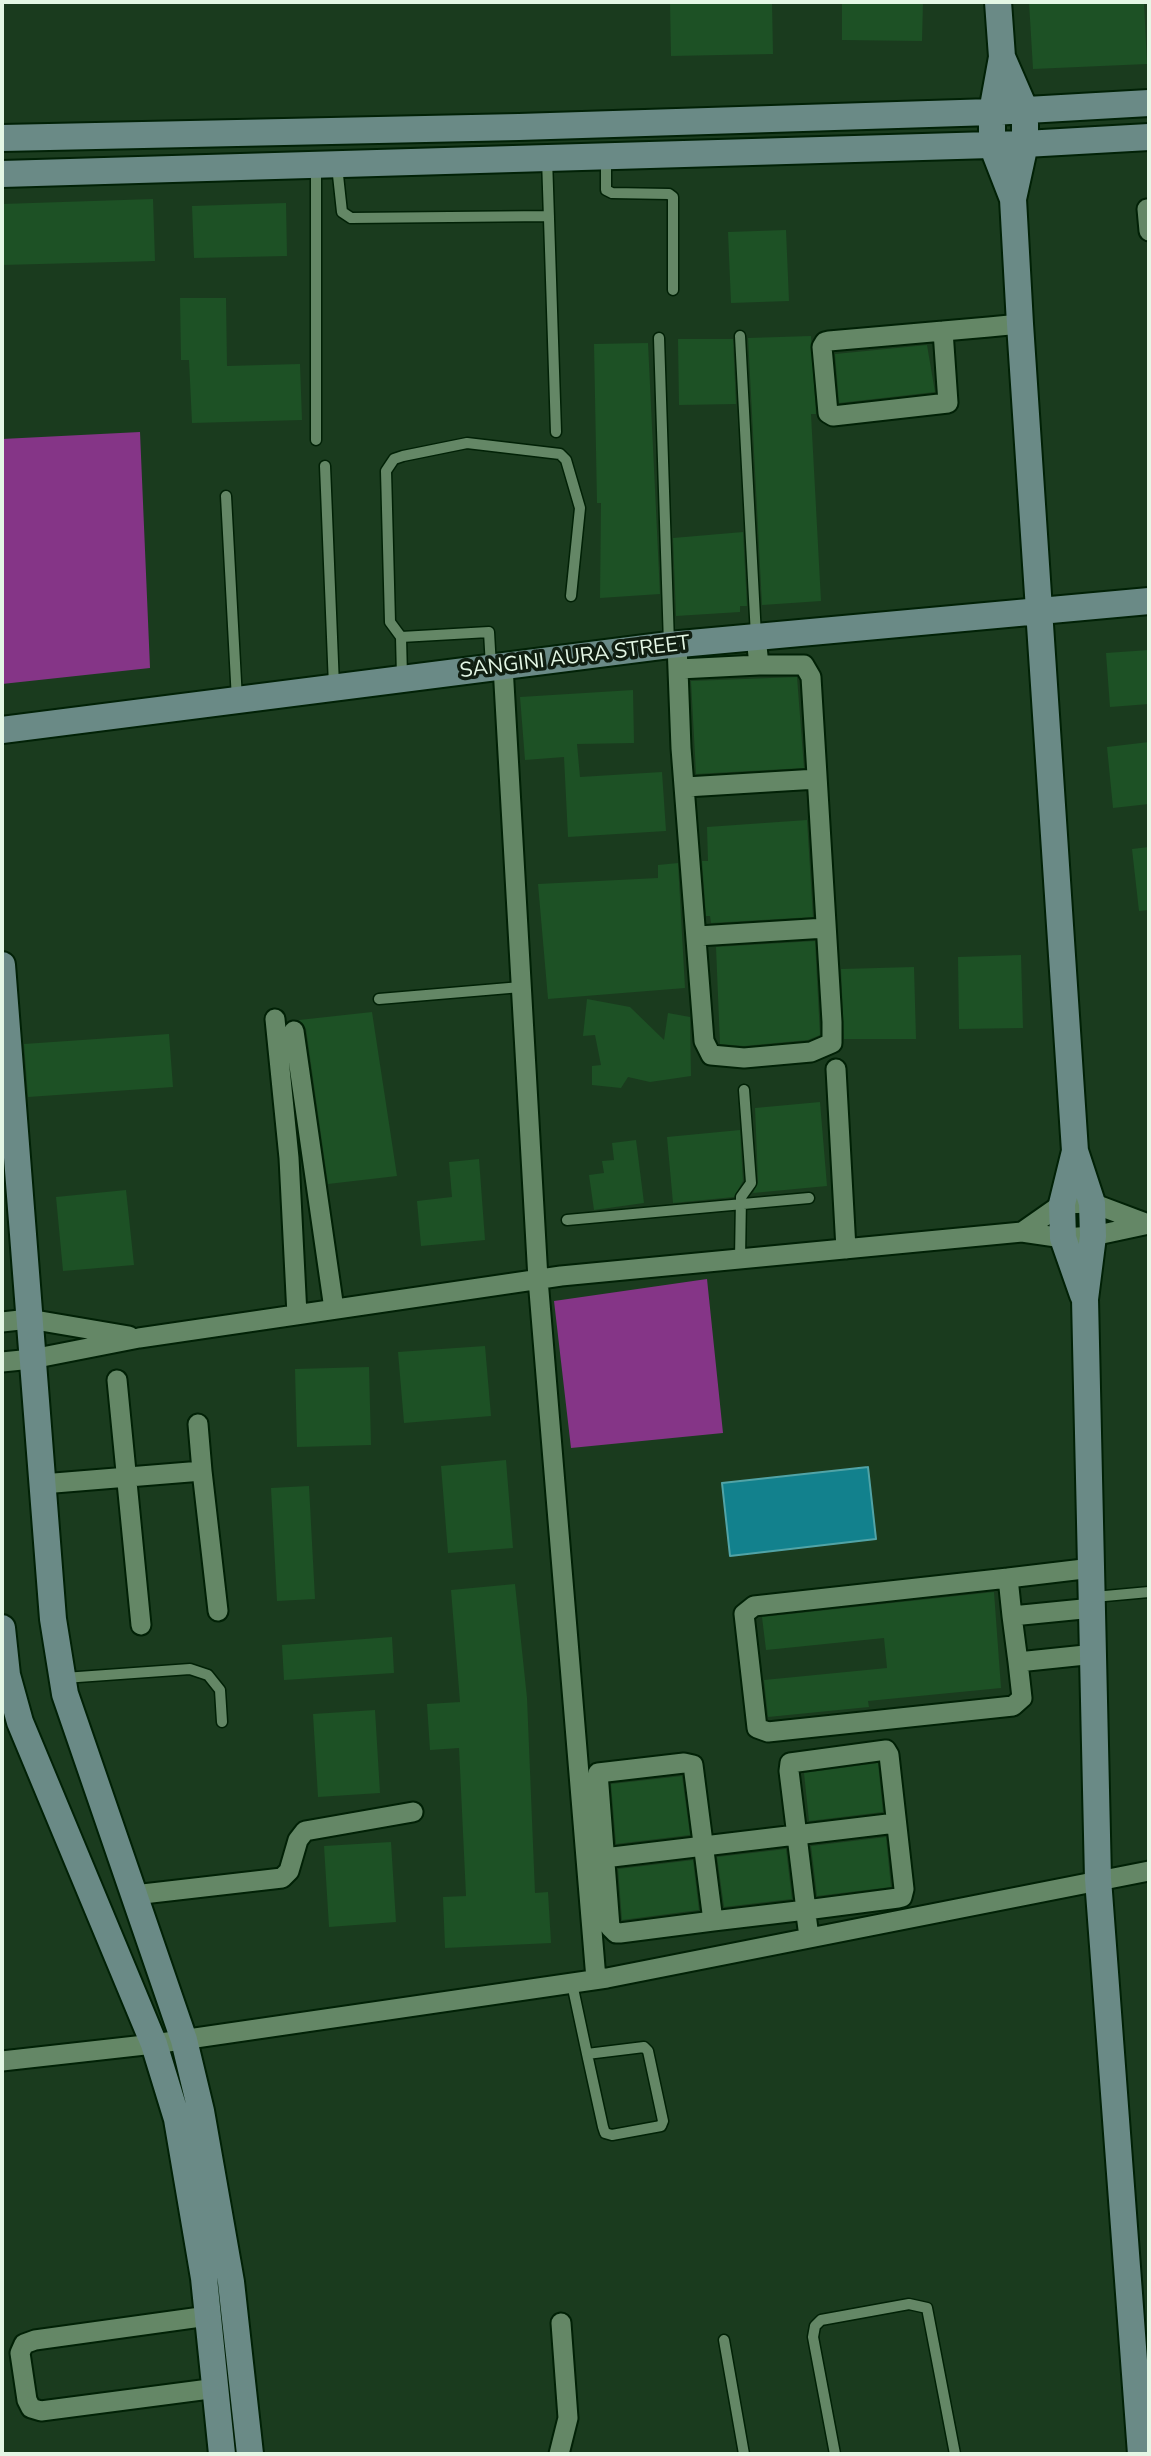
<!DOCTYPE html>
<style>
body{margin:0}
#map{position:relative;width:1151px;height:2456px;overflow:hidden;background:#1a3b1e;font-family:"Nunito Sans",sans-serif}
canvas{display:block}
.frame{position:absolute;inset:0;border:4px solid #e4f7e5;pointer-events:none}
</style>
<div id="map">
<canvas width="1151" height="2456"></canvas>
<div class="frame"></div>
</div>
<script>
const g = document.querySelector('canvas').getContext('2d');
g.lineJoin = 'round';
function fill(path, color) {
  g.fillStyle = color;
  g.fill(path, 'evenodd');
}
function shape(rows) {
  const path = new Path2D();
  for (const r of rows) {
    path.moveTo(r[0], r[1]);
    for (let i = 2; i < r.length; i += 2) path.lineTo(r[i], r[i + 1]);
  }
  return path;
}
function stroke(path, color, width, dash) {
  g.strokeStyle = color;
  g.lineWidth = width;
  g.lineCap = dash ? 'butt' : 'round';
  g.setLineDash(dash || []);
  g.stroke(path);
}
function drawText(font, color, halo, rows, align = 'center') {
  g.font = font + ' "Nunito Sans",sans-serif';
  g.lineWidth = 7;
  g.setLineDash([]);
  g.textBaseline = 'middle';
  g.strokeStyle = halo;
  g.fillStyle = color;
  for (const [text, x, y, turn = 0] of rows) {
    g.save();
    g.translate(x, y);
    g.rotate((+turn || 0) * Math.PI / 180);
    g.textAlign = isNaN(turn) ? turn : align;
    if (halo) g.strokeText(text, 0, 0);
    g.fillText(text, 0, 0);
    g.restore();
  }
}
const forest = shape([
 [140,432,150,668,2,684,2,439],
 [707,1279,723,1433,571,1448,554,1301]
]);
const water = shape([
 [868,1467,876,1539,730,1556,722,1483,868,1467]
]);
const building = shape([
 [670,2,772,2,773,54,671,56],
 [842,2,923,2,922,41,842,40],
 [1029,2,1144,2,1147,64,1033,69],
 [153,199,155,261,2,265,2,204],
 [286,203,287,256,194,258,192,206],
 [786,230,789,301,731,303,728,232],
 [180,298,226,298,227,366,300,364,302,420,192,423,189,360,181,360],
 [811,336,816,414,811,414,821,601,762,605,748,338],
 [678,339,733,339,736,404,679,405],
 [648,343,660,594,600,598,601,503,597,503,594,344],
 [927,345,935,392,839,403,835,354],
 [743,532,747,606,740,606,740,612,676,616,673,538],
 [1149,650,1149,704,1110,707,1106,653],
 [797,677,804,768,696,774,691,681],
 [633,690,634,743,577,744,580,777,662,772,666,831,568,837,564,757,525,760,520,697],
 [1149,742,1149,804,1113,808,1107,747],
 [807,820,813,917,711,923,710,916,706,916,702,861,708,861,707,827],
 [1149,847,1149,910,1139,911,1132,849],
 [678,863,685,988,548,999,538,884,658,878,658,865],
 [815,941,820,1035,808,1040,744,1046,720,1044,716,947],
 [1021,955,1023,1028,959,1029,958,957],
 [914,967,916,1039,844,1039,841,969],
 [587,999,630,1007,664,1040,668,1013,690,1017,691,1076,650,1082,628,1077,621,1088,592,1085,592,1066,601,1065,595,1035,583,1036],
 [372,1012,397,1176,328,1184,306,1029,299,1020],
 [169,1034,173,1087,28,1097,24,1044],
 [820,1102,827,1186,753,1193,758,1182,755,1108],
 [740,1130,743,1181,734,1197,673,1203,667,1137],
 [636,1140,644,1203,594,1210,589,1175,604,1173,602,1161,614,1160,612,1143],
 [479,1159,485,1240,421,1246,417,1201,452,1197,449,1162],
 [126,1190,134,1265,63,1271,56,1197],
 [485,1346,491,1416,404,1423,398,1352],
 [369,1367,371,1445,297,1447,295,1369],
 [506,1460,513,1548,448,1553,441,1466],
 [309,1486,315,1599,277,1601,271,1488],
 [515,1584,527,1698,535,1893,548,1892,551,1943,445,1948,443,1897,466,1896,459,1748,430,1750,427,1704,460,1702,451,1590],
 [994,1592,1001,1688,868,1701,869,1707,768,1717,764,1680,887,1668,884,1638,766,1650,762,1617],
 [392,1637,394,1673,284,1680,282,1645],
 [375,1710,380,1793,318,1797,313,1714],
 [878,1763,883,1812,809,1821,804,1773],
 [682,1776,690,1835,616,1844,611,1784],
 [886,1837,891,1887,817,1896,811,1846],
 [391,1842,396,1922,329,1927,324,1846],
 [786,1849,792,1899,724,1907,717,1857],
 [693,1860,699,1910,622,1920,618,1869]
]);
const lane = shape([
 [606,157,606,190,612,193,669,194,673,197,673,290],
 [547,158,556,432],
 [316,165,316,440],
 [337,166,342,212,351,218,549,216],
 [740,336,756,636],
 [659,338,669,644],
 [325,466,334,686],
 [226,496,237,700],
 [401,637,390,622,386,471,394,459,403,456,467,443,560,454,566,460,580,508,571,596],
 [402,677,401,637,489,632,491,667],
 [379,999,521,987],
 [567,1220,809,1198],
 [740,1259,741,1197,751,1183,744,1090],
 [1094,1597,1149,1592],
 [64,1678,190,1669,208,1675,220,1690,222,1722],
 [572,1983,574,1993,587,2054,603,2127,605,2133,612,2135,661,2126,663,2121,648,2051,644,2047,587,2054],
 [724,2340,744,2454],
 [835,2454,813,2337,815,2326,821,2320,909,2304,927,2308,955,2454]
]);
const street = shape([
 [1147,209,1149,231],
 [943,331,948,403,833,416,828,413,822,347,825,342,829,341,989,327,1020,324],
 [677,644,681,748,704,1041,711,1055,744,1058,811,1052,832,1043,832,1022,811,677,804,665,759,665,756,637],
 [503,666,538,1279,596,1979],
 [679,669,759,665],
 [686,787,817,779],
 [698,936,826,928],
 [275,1019,289,1158,297,1315],
 [294,1031,334,1309],
 [836,1069,846,1249],
 [1022,1232,1062,1204,1092,1203,1148,1224],
 [2,1322,29,1319,129,1336],
 [2,1362,32,1359,139,1338,561,1276,1022,1232,1063,1238,1093,1236,1149,1224],
 [117,1380,141,1625],
 [198,1424,202,1471],
 [42,1484,202,1471,218,1611],
 [1008,1578,1092,1568],
 [1093,1608,1012,1616,1008,1578,754,1606,744,1614,757,1728,768,1732,1013,1706,1022,1698,1018,1662,1095,1654],
 [1012,1616,1018,1662],
 [604,1858,896,1823],
 [134,1895,282,1878,289,1871,298,1840,305,1831,413,1812],
 [713,1921,693,1765,684,1763,598,1773,610,1927,616,1933,620,1933,713,1921,806,1910,898,1898,902,1897,904,1889,889,1755,886,1750,790,1763,789,1771,797,1836,806,1910,806,1914,809,1937],
 [2,2061,154,2044,607,1978,1149,1871],
 [208,2316,35,2340,24,2344,20,2353,27,2400,31,2408,41,2411,217,2388],
 [559,2454,568,2418,561,2323]
]);
const secondary = shape([
 [998,2,1002,57,992,112,992,145,1013,199],
 [1002,57,1025,110,1025,144,1013,199,1020,324,1075,1151,1092,1203,1093,1236,1085,1299,1098,1879,1141,2454],
 [2,138,519,127,992,112,1149,103],
 [2,174,1025,144,1149,137],
 [2,730,669,645,1149,601],
 [2,965,53,1619,65,1694,184,2040,201,2111,231,2282,250,2454],
 [1075,1151,1062,1204,1063,1238,1083,1295],
 [2,1628,7,1675,20,1722,154,2044,177,2119,204,2278,222,2454]
]);
const streetNames = [
 ["SANGINI AURA STREET",575,658,-7]
];
fill(forest, '#853587');
fill(water, '#12818d');
stroke(water, '#51a4a7', 2);
fill(building, '#1d5125');
stroke(lane, '#012106', 13);
stroke(street, '#012106', 23);
stroke(secondary, '#012106', 30);
stroke(lane, '#648766', 10);
stroke(street, '#648766', 19);
stroke(secondary, '#6a8a86', 26);
drawText('21px', '#e4f7e5', '#101e11', streetNames);
</script>
